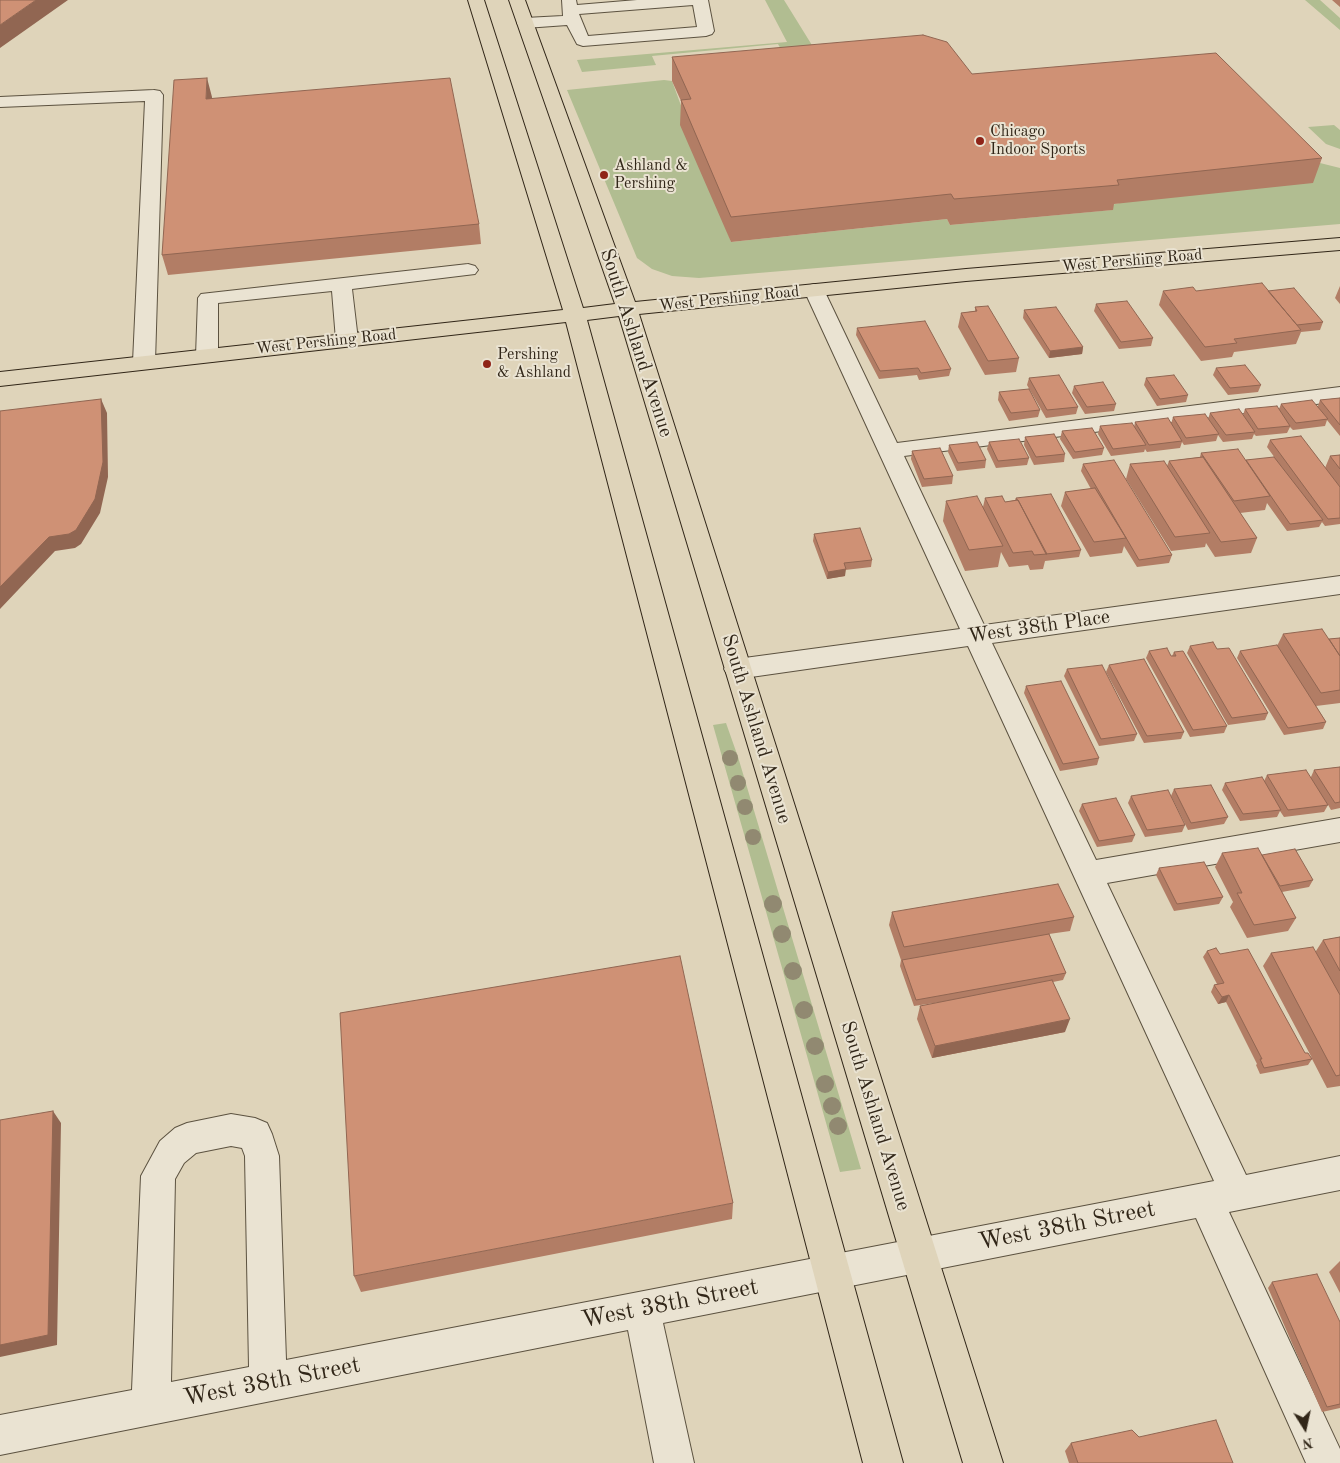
<!DOCTYPE html>
<style>
body{margin:0}
#map{position:relative;width:1340px;height:1463px;overflow:hidden;background:#dfd4ba;font-family:"Old Standard TT",serif}
canvas{display:block}
.north{position:absolute;left:1280px;top:1403px;width:50px;height:50px;-webkit-text-stroke:4px #eae3d2;paint-order:stroke;rotate:170deg;font-size:14px;font-weight:700;line-height:20px;text-align:center;color:#312618}
.north::after{content:'';display:block;margin:auto;width:18px;height:22px;background:#312618;clip-path:polygon(50% 0,100% 100%,50% 72%,0 100%)}
</style>
<div id="map">
<canvas width="1340" height="1463"></canvas>
<div class="north">N</div>
</div>
<script>
const g = document.querySelector('canvas').getContext('2d');
g.lineJoin = 'round';
function fill(path, color) {
  g.fillStyle = color;
  g.fill(path, 'evenodd');
}
function shape(rows) {
  const path = new Path2D();
  for (const r of rows) {
    path.moveTo(r[0], r[1]);
    for (let i = 2; i < r.length; i += 2) path.lineTo(r[i], r[i + 1]);
  }
  return path;
}
function stroke(path, color, width, dash) {
  g.strokeStyle = color;
  g.lineWidth = width;
  g.lineCap = dash ? 'butt' : 'round';
  g.setLineDash(dash || []);
  g.stroke(path);
}
function drawText(font, color, halo, rows, align = 'center') {
  g.font = font + ' "Old Standard TT",serif';
  g.lineWidth = 4;
  g.setLineDash([]);
  g.textBaseline = 'middle';
  g.strokeStyle = halo;
  g.fillStyle = color;
  for (const [text, x, y, turn = 0] of rows) {
    g.save();
    g.translate(x, y);
    g.rotate((+turn || 0) * Math.PI / 180);
    g.textAlign = isNaN(turn) ? turn : align;
    if (halo) g.strokeText(text, 0, 0);
    g.fillText(text, 0, 0);
    g.restore();
  }
}
const green = shape([
 [765,0,784,0,815,50,783,53,778,44,652,56,656,65,582,72,577,60,787,42],
 [1305,0,1320,0,1340,18,1340,30],
 [664,80,672,81,731,242,947,219,950,225,1112,210,1111,205,1304,159,1340,168,1340,224,699,278,672,276,652,269,637,258,567,90],
 [1334,125,1340,130,1340,149,1326,144,1308,127],
 [726,723,738,757,861,1169,840,1172,713,725]
]);
const minor = shape([
 [562,0,576,0,577,5,637,0,708,0,714,31,712,34,706,36,583,46,577,44,567,25,525,28,519,26,517,23,519,20,525,18,563,16,562,0],
 [693,5,697,27,588,36,579,14,693,5],
 [154,90,160,91,163,95,155,362,152,367,144,368,136,367,133,362,145,101,0,107,0,97,154,90],
 [468,264,475,266,478,270,475,274,352,289,358,340,354,344,347,346,340,344,336,340,332,291,218,303,218,356,215,361,207,362,199,361,196,356,198,298,201,294,468,264],
 [814,284,821,286,824,290,897,443,1340,387,1340,401,904,456,984,625,1340,576,1340,594,992,643,1096,860,1340,818,1340,842,1107,883,1246,1175,1340,1156,1340,1190,1229,1212,1340,1449,1340,1463,1306,1463,1196,1218,663,1323,694,1463,654,1463,628,1330,0,1455,0,1415,132,1390,141,1176,160,1141,175,1128,187,1123,231,1114,255,1118,267,1123,272,1134,279,1156,286,1360,1214,1181,968,646,737,679,728,676,724,669,728,662,737,659,960,629,804,290,807,286,814,284],
 [231,1146,242,1148,245,1156,249,1367,171,1382,175,1179,184,1163,196,1153,231,1146]
]);
const major = shape([
 [468,0,484,0,583,308,615,304,509,0,525,0,635,302,966,269,1340,238,1340,250,966,281,639,314,1003,1463,963,1463,619,316,587,320,903,1463,863,1463,566,322,0,386,0,372,563,310,468,0]
]);
const trees = [
 [730,758,8],
 [738,783,8],
 [745,807,8],
 [753,837,8],
 [773,904,9],
 [782,934,9],
 [793,971,9],
 [804,1010,9],
 [815,1046,9],
 [825,1084,9],
 [832,1106,9],
 [838,1126,9]
];
const wall = shape([
 [1332,0,1340,0,1340,7],
 [672,57,972,74,1322,158,1313,183,1114,204,1113,210,950,225,947,219,731,242,680,125,681,101,672,81],
 [212,97,212,98,479,224,481,244,168,275,162,255],
 [1340,286,1340,304,1335,298],
 [1163,291,1268,291,1323,322,1320,330,1301,332,1296,344,1234,352,1232,357,1201,361,1159,305],
 [1096,304,1153,338,1151,346,1119,349,1094,311],
 [975,307,1019,358,1016,372,985,375,958,327,961,313,975,311],
 [1024,310,1083,347,1082,354,1049,358,1023,318],
 [857,328,951,369,949,376,919,380,917,375,879,379,856,335],
 [1216,368,1261,385,1258,392,1228,395,1213,375],
 [1029,378,1078,407,1076,414,1046,418,1027,385],
 [1146,378,1188,395,1186,402,1157,406,1144,385],
 [1074,386,1116,404,1114,411,1085,414,1072,393],
 [999,392,1040,410,1038,417,1009,421,998,400],
 [1340,398,1340,436,1327,420,1325,426,1293,430,1290,427,1287,433,1256,436,1254,434,1252,439,1223,442,1218,435,1216,441,1184,445,1182,442,1180,448,1147,452,1145,449,1144,452,1111,456,1098,434,1100,426,1134,427,1135,422,1171,424,1173,417,1208,419,1210,413,1243,415,1245,409,1279,409,1281,404,1318,406,1320,400],
 [1062,431,1104,448,1102,455,1073,459,1060,439],
 [1025,437,1065,454,1064,462,1034,465,1024,445],
 [1270,440,1325,468,1330,456,1340,455,1340,524,1325,526,1322,522,1319,527,1287,531,1267,503,1265,510,1240,513,1257,538,1251,553,1215,557,1206,543,1205,547,1171,551,1126,479,1130,464,1167,466,1169,461,1200,457,1201,453,1245,460,1275,458,1267,447],
 [989,442,1029,458,1027,465,996,468,987,449],
 [949,445,986,460,985,468,957,471,948,452],
 [912,451,953,476,952,484,922,487,911,459],
 [1083,464,1172,555,1169,563,1137,567,1124,546,1122,553,1090,557,1061,506,1065,492,1091,489,1081,471],
 [985,498,1005,502,1015,500,1016,498,1081,550,1079,557,1045,561,1043,569,1030,570,1028,565,1009,567,1001,552,998,567,965,571,943,521,946,501,983,507],
 [814,534,872,560,871,567,845,570,845,576,827,579,813,541],
 [1283,634,1329,639,1340,638,1340,703,1316,706,1326,722,1323,729,1284,735,1237,658,1240,651,1277,646],
 [1190,646,1217,649,1268,713,1265,720,1228,725,1187,653],
 [1149,651,1171,656,1172,656,1174,652,1227,726,1224,733,1190,737,1146,658],
 [1109,665,1184,732,1181,739,1144,743,1106,672],
 [1067,669,1137,734,1134,741,1099,746,1064,676],
 [1026,686,1099,758,1097,765,1060,771,1024,693],
 [1340,767,1340,808,1331,810,1327,803,1328,805,1324,812,1284,817,1280,811,1277,817,1240,821,1222,790,1225,783,1264,781,1267,775,1311,777,1314,770],
 [1174,789,1228,817,1224,824,1188,830,1171,796],
 [1131,796,1185,825,1182,832,1145,837,1128,803],
 [1082,804,1135,835,1132,842,1097,847,1079,811],
 [1222,853,1262,855,1313,880,1309,887,1282,892,1296,918,1288,931,1247,938,1230,907,1233,902,1215,867],
 [1159,868,1223,897,1219,904,1174,911,1156,875],
 [892,912,1074,917,1070,931,1049,934,1066,973,1063,980,1053,982,1065,1032,932,1058,917,1019,920,1006,941,1002,914,1006,900,966,901,960,889,925],
 [1340,937,1340,1086,1327,1088,1312,1059,1308,1065,1260,1074,1256,1065,1257,1064,1226,1002,1218,1004,1211,992,1214,985,1217,984,1203,957,1207,951,1220,954,1305,1053,1312,1058,1263,966,1271,953,1316,951,1323,940],
 [733,1203,732,1219,361,1292,354,1276],
 [1340,1261,1340,1293,1329,1272],
 [1272,1282,1340,1322,1340,1408,1322,1412,1268,1288],
 [1139,1437,1233,1463,1069,1463,1065,1451,1071,1443]
]);
const shadedWall = shape([
 [36,0,68,0,0,48,0,25],
 [207,78,212,97,211,118,206,99],
 [1083,347,1082,354,1049,358,1050,351],
 [101,399,107,413,108,477,100,513,81,544,75,548,55,551,0,609,0,587],
 [846,569,845,576,827,579,828,572],
 [1229,995,1226,1002,1218,1004,1222,997],
 [1070,1019,1065,1032,932,1058,935,1046],
 [53,1111,61,1123,57,1345,0,1357,0,1345]
]);
const building = shape([
 [0,0,36,0,0,25,0,0],
 [923,35,947,42,972,74,1216,53,1322,158,1117,180,1119,185,954,199,951,194,731,217,681,100,691,99,672,57,923,35],
 [207,78,206,99,450,78,479,224,162,255,174,80,207,78],
 [1262,283,1301,330,1234,339,1237,343,1205,347,1163,291,1193,287,1196,291,1262,283],
 [1294,288,1323,322,1297,325,1268,291,1294,288],
 [1127,301,1153,338,1121,342,1096,304,1127,301],
 [988,306,1019,358,988,361,961,313,977,311,975,307,988,306],
 [1056,307,1083,347,1050,351,1024,310,1056,307],
 [925,321,951,369,921,373,918,368,880,371,857,328,925,321],
 [1245,365,1261,385,1230,388,1216,368,1245,365],
 [1059,375,1078,407,1047,410,1029,378,1059,375],
 [1174,375,1188,395,1160,399,1146,378,1174,375],
 [1103,382,1116,404,1087,407,1074,386,1103,382],
 [1029,389,1040,410,1011,413,999,392,1029,389],
 [1340,398,1340,425,1320,400,1340,398],
 [101,399,103,462,95,499,76,530,69,534,49,537,0,587,0,411,101,399],
 [1312,400,1328,419,1296,423,1281,404,1312,400],
 [1277,406,1290,426,1258,429,1245,409,1277,406],
 [1239,409,1255,432,1226,435,1210,413,1239,409],
 [1205,414,1219,434,1186,438,1173,417,1205,414],
 [1168,418,1182,441,1149,445,1135,422,1168,418],
 [1132,423,1146,445,1113,449,1100,426,1132,423],
 [1092,428,1104,448,1075,452,1062,431,1092,428],
 [1054,434,1065,454,1036,457,1025,437,1054,434],
 [1301,436,1340,487,1340,518,1328,519,1270,440,1301,436],
 [1019,439,1029,458,998,461,989,442,1019,439],
 [977,442,986,460,958,463,949,445,977,442],
 [940,448,953,476,924,479,912,451,940,448],
 [1238,449,1270,496,1234,501,1201,453,1238,449],
 [1340,455,1340,469,1330,456,1340,455],
 [1203,457,1257,538,1221,542,1169,461,1203,457],
 [1274,457,1323,520,1290,524,1246,460,1274,457],
 [1114,460,1172,555,1139,560,1083,464,1114,460],
 [1164,461,1210,533,1175,537,1130,464,1164,461],
 [1095,488,1126,538,1094,542,1065,492,1095,488],
 [1051,494,1081,550,1046,554,1018,500,1017,500,1016,498,1051,494],
 [977,496,1003,546,969,550,946,501,977,496],
 [1002,496,1005,502,1018,500,1047,554,1034,555,1032,551,1013,553,985,498,1002,496],
 [860,528,872,560,844,563,846,569,828,572,814,534,860,528],
 [1322,629,1340,656,1340,690,1321,693,1283,634,1322,629],
 [1340,638,1340,656,1329,639,1340,638],
 [1213,642,1217,649,1229,648,1268,713,1232,718,1190,646,1213,642],
 [1277,645,1326,722,1288,728,1240,651,1277,645],
 [1167,648,1171,656,1176,656,1174,652,1183,651,1227,726,1193,730,1149,651,1167,648],
 [1144,659,1184,732,1147,736,1109,665,1144,659],
 [1102,665,1137,734,1101,739,1067,669,1102,665],
 [1061,681,1099,758,1063,764,1026,686,1061,681],
 [1340,767,1340,802,1335,803,1314,770,1340,767],
 [1306,770,1328,805,1288,810,1267,775,1306,770],
 [1262,777,1281,810,1243,814,1225,783,1262,777],
 [1211,785,1228,817,1191,823,1174,789,1211,785],
 [1168,790,1185,825,1147,830,1131,796,1168,790],
 [1116,798,1135,835,1099,841,1082,804,1116,798],
 [1258,848,1296,918,1254,925,1237,893,1242,893,1222,853,1258,848],
 [1295,849,1313,880,1280,886,1262,855,1295,849],
 [1204,862,1223,897,1177,904,1159,868,1204,862],
 [1058,884,1074,917,904,947,892,912,1058,884],
 [1049,934,1066,973,916,1000,902,960,1049,934],
 [1340,937,1340,971,1323,940,1340,937],
 [1313,947,1340,995,1340,1075,1336,1076,1271,953,1313,947],
 [1216,948,1220,954,1248,949,1305,1053,1308,1053,1312,1059,1264,1068,1260,1059,1262,1059,1229,995,1222,997,1214,985,1224,983,1207,951,1216,948],
 [680,956,733,1203,354,1276,340,1013,680,956],
 [1052,980,1070,1019,935,1046,920,1006,1052,980],
 [53,1111,48,1335,0,1345,0,1120,53,1111],
 [1317,1274,1340,1322,1340,1404,1327,1407,1272,1282,1317,1274],
 [1216,1420,1233,1463,1078,1463,1071,1443,1132,1430,1139,1437,1216,1420]
]);
const markers = [
 [980,141,5,"#8f2418"],
 [604,175,5,"#8f2418"],
 [487,364,5,"#8f2418"]
];
const farPoinames = [
 ["Chicago",990,132],
 ["Indoor Sports",990,150],
 ["Ashland &",614,166],
 ["Pershing",614,184],
 ["Pershing",497,355],
 ["& Ashland",497,373]
];
const farStreetnames = [
 ["West Pershing Road",1132,261,-5],
 ["West Pershing Road",729,299,-6],
 ["West Pershing Road",326,342,-6]
];
const streetNames = [
 ["South Ashland Avenue",636,343,72],
 ["West 38th Place",1039,627,-8],
 ["South Ashland Avenue",756,729,73],
 ["South Ashland Avenue",875,1116,73]
];
const nearStreetnames = [
 ["West 38th Street",1067,1226,-11],
 ["West 38th Street",670,1304,-11],
 ["West 38th Street",272,1382,-11]
];
fill(green, '#b1bd91');
stroke(minor, '#5c5240', 2);
stroke(major, '#312618', 2);
fill(minor, '#eae3d2');
fill(major, '#dfd4ba');
g.fillStyle = '#918971';
for (const [x, y, r] of trees) {
  g.beginPath();
  g.arc(x, y, r, 0, 2 * Math.PI);
  g.fill();
}
fill(wall, '#b27d65');
fill(shadedWall, '#916652');
fill(building, '#cf9175');
stroke(building, '#916652', 1);
for (const [x, y, r, color] of markers) {
  const dot = new Path2D();
  dot.arc(x, y, r, 0, 2 * Math.PI);
  g.fillStyle = color;
  g.fill(dot);
  stroke(dot, '#eae3d2', 2);
}
drawText('16px', '#312618', '#eae3d2', farPoinames, 'left');
drawText('16px', '#312618', '#eae3d2', farStreetnames);
drawText('20px', '#312618', '#eae3d2', streetNames);
drawText('24px', '#312618', '#eae3d2', nearStreetnames);
</script>
